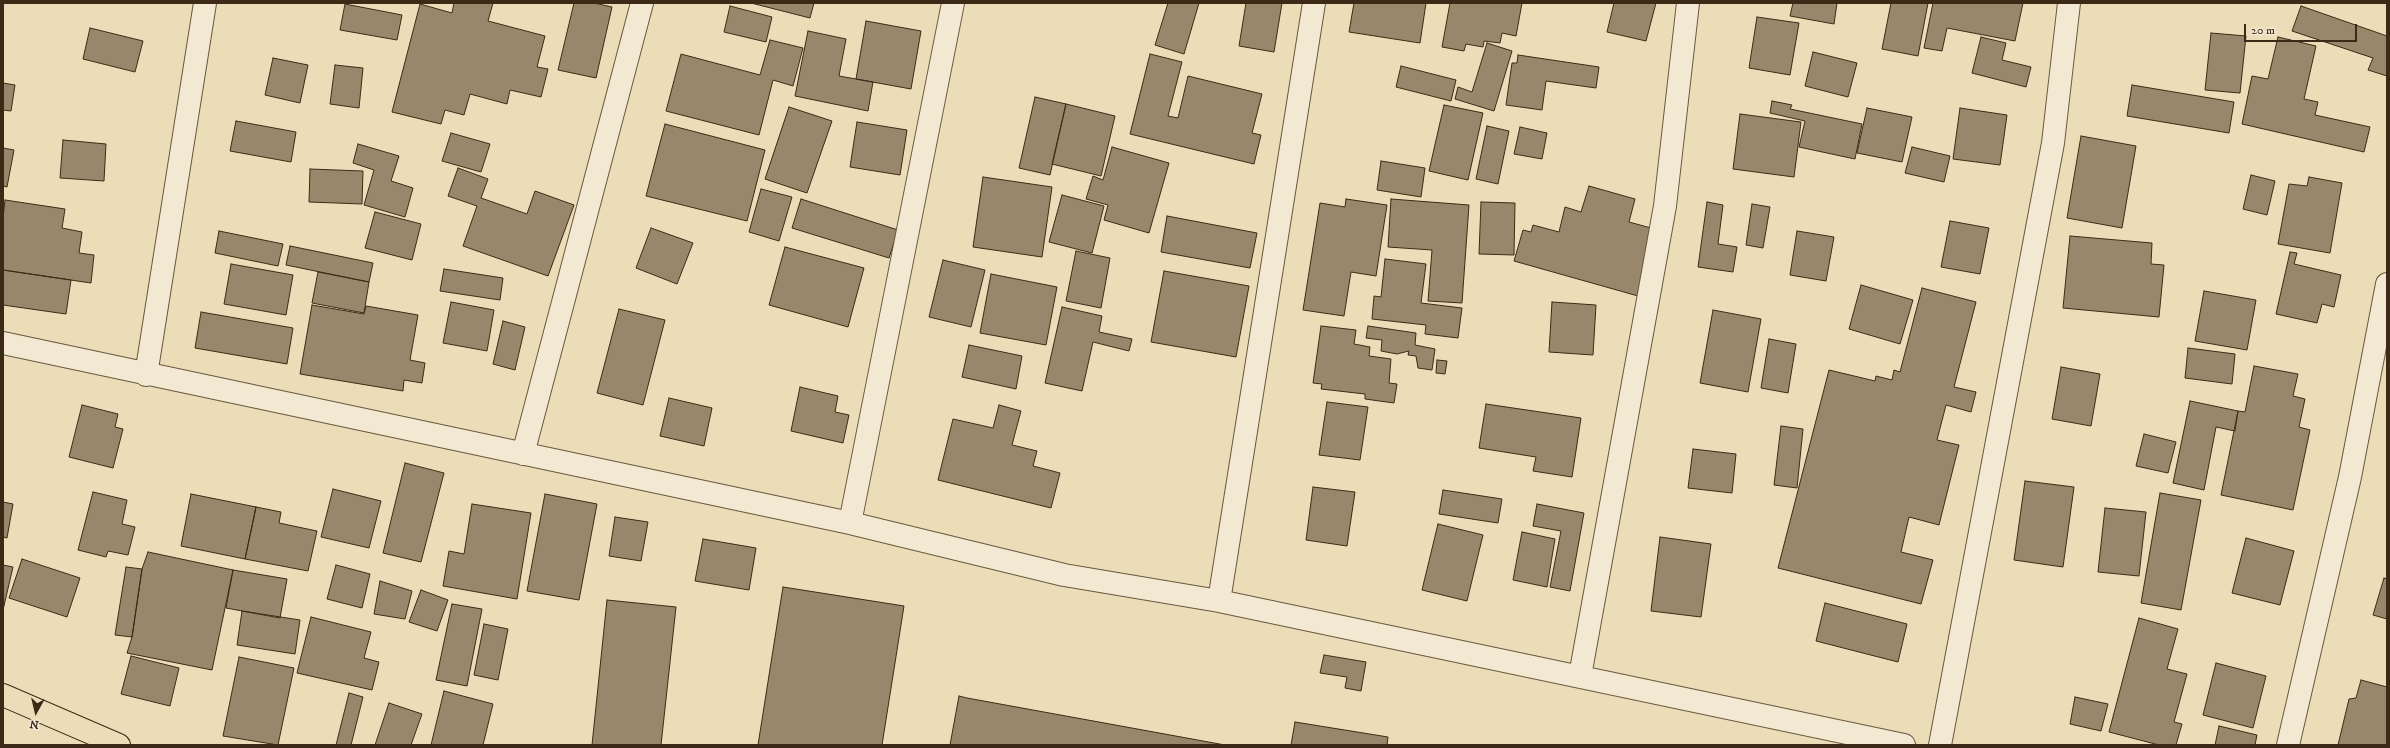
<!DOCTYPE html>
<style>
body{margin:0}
#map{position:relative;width:2390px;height:748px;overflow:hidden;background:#ecddb9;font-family:"IM FELL DW Pica",serif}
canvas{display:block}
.frame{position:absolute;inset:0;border:4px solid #3d2a16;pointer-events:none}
.north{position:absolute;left:16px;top:692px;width:40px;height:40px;-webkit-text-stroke:3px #f3e9d2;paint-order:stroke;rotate:188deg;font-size:11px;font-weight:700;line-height:16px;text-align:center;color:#3d2a16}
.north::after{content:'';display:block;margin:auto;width:14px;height:18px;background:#3d2a16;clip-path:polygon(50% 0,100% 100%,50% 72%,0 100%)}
.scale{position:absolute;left:2244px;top:24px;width:113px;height:18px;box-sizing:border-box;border:2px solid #3d2a16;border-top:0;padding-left:5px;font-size:12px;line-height:14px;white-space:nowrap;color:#3d2a16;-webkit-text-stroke:3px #f3e9d2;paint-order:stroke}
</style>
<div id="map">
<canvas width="2390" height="748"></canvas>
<div class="frame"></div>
<div class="north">N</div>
<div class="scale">20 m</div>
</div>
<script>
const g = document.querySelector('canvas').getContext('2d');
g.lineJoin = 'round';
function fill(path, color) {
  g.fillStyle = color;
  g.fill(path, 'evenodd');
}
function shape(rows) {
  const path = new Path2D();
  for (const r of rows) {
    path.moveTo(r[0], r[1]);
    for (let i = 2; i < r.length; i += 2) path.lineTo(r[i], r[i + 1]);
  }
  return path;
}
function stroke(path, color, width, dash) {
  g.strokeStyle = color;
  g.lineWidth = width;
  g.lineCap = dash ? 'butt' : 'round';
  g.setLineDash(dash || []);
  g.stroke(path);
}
const building = shape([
 [454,3,493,3,488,21,545,36,537,67,548,69,541,97,510,90,507,104,470,94,464,115,445,110,441,124,392,112,420,4,452,13,454,3],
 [574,3,594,3,612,7,596,78,558,70,574,3],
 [751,3,814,3,810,18,751,3],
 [1168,3,1199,3,1184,54,1155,45,1168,3],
 [1246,3,1282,3,1274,52,1239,46,1246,3],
 [1354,3,1426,3,1420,43,1349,32,1354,3],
 [1450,3,1522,3,1516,36,1502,33,1500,43,1484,41,1483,47,1466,44,1464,51,1442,47,1450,3],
 [1614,3,1656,3,1646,41,1607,32,1614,3],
 [1793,3,1837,3,1834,24,1790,16,1793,3],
 [1891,3,1928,3,1918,56,1882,49,1891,3],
 [1933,3,2023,3,2015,41,1947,28,1942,51,1924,48,1933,3],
 [345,4,402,15,397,40,340,30,345,4],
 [730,6,772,17,766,42,724,32,730,6],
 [2301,6,2387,36,2387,76,2368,70,2373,58,2292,31,2301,6],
 [1757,17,1799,23,1790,75,1749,68,1757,17],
 [866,21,921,31,911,89,856,79,866,21],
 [90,28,143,41,135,72,83,59,90,28],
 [808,31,846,39,839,76,873,82,868,111,795,96,808,31],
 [2211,33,2246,36,2240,93,2205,90,2211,33],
 [1981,37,2006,43,2002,60,2031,67,2026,87,1972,73,1981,37],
 [2278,37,2316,46,2304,99,2318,102,2315,115,2370,127,2364,152,2242,124,2252,76,2268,79,2278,37],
 [770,40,803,48,793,86,773,80,759,135,666,111,681,54,760,75,770,40],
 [1487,43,1512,51,1494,111,1455,99,1458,87,1472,92,1487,43],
 [1813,52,1857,63,1848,97,1805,86,1813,52],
 [1150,54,1182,62,1168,116,1178,118,1188,76,1262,94,1252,133,1261,135,1254,164,1130,134,1150,54],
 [1518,55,1599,67,1596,88,1546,81,1542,110,1506,105,1512,63,1517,63,1518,55],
 [273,58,308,65,300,103,265,95,273,58],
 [335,65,363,68,359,108,330,104,335,65],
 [1401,66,1456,80,1451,101,1396,87,1401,66],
 [3,83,15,85,11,111,3,110,3,83],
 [2132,85,2234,102,2229,133,2127,116,2132,85],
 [1035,97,1066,104,1050,175,1019,168,1035,97],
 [1772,101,1792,105,1790,109,1862,124,1855,159,1799,147,1805,121,1770,113,1772,101],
 [1066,104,1115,116,1101,176,1052,164,1066,104],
 [1444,105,1483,113,1468,180,1429,171,1444,105],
 [789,107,832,121,807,193,765,179,789,107],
 [1867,108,1912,117,1902,162,1857,153,1867,108],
 [1960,108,2007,115,2000,165,1953,159,1960,108],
 [1740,114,1801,122,1794,177,1733,169,1740,114],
 [236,121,296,132,291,162,230,151,236,121],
 [857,122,907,130,900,175,850,167,857,122],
 [665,124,765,150,747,221,646,196,665,124],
 [1487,126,1509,131,1498,184,1476,179,1487,126],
 [1520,127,1547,133,1542,159,1514,154,1520,127],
 [451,133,490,144,481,172,442,161,451,133],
 [2081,136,2136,146,2122,228,2067,218,2081,136],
 [63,140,106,144,104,181,60,178,63,140],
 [358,144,399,156,391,181,413,188,405,217,364,205,374,170,353,163,358,144],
 [1112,147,1169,163,1149,233,1104,220,1108,205,1086,199,1093,176,1103,180,1112,147],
 [1912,147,1950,156,1944,182,1905,173,1912,147],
 [3,148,14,150,7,187,3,186,3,148],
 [1381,161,1425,168,1421,197,1377,190,1381,161],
 [458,168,488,179,481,198,527,214,535,191,574,205,548,276,463,246,477,206,448,196,458,168],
 [310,169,363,171,362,204,309,202,310,169],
 [2251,175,2275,181,2267,215,2243,209,2251,175],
 [983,177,1052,187,1042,257,973,247,983,177],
 [2309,177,2342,183,2330,253,2278,244,2289,184,2307,186,2309,177],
 [1589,186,1635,199,1629,222,1651,228,1646,247,1652,249,1638,296,1514,261,1523,230,1531,232,1533,225,1559,232,1565,207,1581,212,1589,186],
 [761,189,792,197,779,241,749,232,761,189],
 [1062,195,1104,206,1092,253,1049,242,1062,195],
 [801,199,898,230,889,258,792,228,801,199],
 [1346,199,1387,205,1376,276,1351,272,1344,316,1303,310,1320,203,1345,207,1346,199],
 [1391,199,1469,205,1462,303,1428,301,1432,250,1388,247,1391,199],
 [5,200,65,209,62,228,82,232,79,253,94,255,91,283,3,270,3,218,5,200],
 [1481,202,1515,203,1514,255,1479,254,1481,202],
 [1707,202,1723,205,1718,244,1737,247,1733,272,1698,267,1707,202],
 [1752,204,1770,207,1763,248,1746,245,1752,204],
 [375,212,421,224,412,260,365,248,375,212],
 [1167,216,1257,233,1250,268,1161,252,1167,216],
 [1950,221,1989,228,1980,274,1941,267,1950,221],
 [651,228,693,243,677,284,636,268,651,228],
 [219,231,283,244,278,266,215,253,219,231],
 [1797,231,1834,237,1826,281,1790,275,1797,231],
 [2070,236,2152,243,2151,264,2164,265,2159,317,2063,308,2070,236],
 [290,246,373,263,369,282,286,265,290,246],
 [785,247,864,268,848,327,769,305,785,247],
 [1076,251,1110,258,1101,308,1066,301,1076,251],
 [2290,252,2297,253,2294,264,2341,275,2334,307,2322,304,2317,323,2276,314,2290,252],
 [1385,259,1426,264,1421,303,1462,308,1458,338,1425,334,1426,325,1372,319,1374,296,1381,297,1385,259],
 [943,260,985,270,971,327,929,317,943,260],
 [231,264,293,275,286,315,224,304,231,264],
 [444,269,503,278,500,300,440,291,444,269],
 [3,270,71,280,66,314,3,305,3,270],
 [1164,271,1249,286,1236,357,1151,342,1164,271],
 [318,272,369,282,364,313,312,303,318,272],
 [991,274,1057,287,1046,345,980,333,991,274],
 [1861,285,1913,300,1900,344,1849,329,1861,285],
 [1922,288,1976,302,1954,387,1976,392,1971,412,1946,405,1937,440,1959,445,1939,525,1909,517,1901,552,1933,560,1921,604,1778,568,1829,370,1875,381,1876,376,1892,380,1894,370,1900,372,1922,288],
 [2204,291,2256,300,2247,350,2195,341,2204,291],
 [451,302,494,310,487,351,443,343,451,302],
 [1552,302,1596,305,1593,355,1549,352,1552,302],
 [312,305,364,314,366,306,418,315,410,360,425,363,422,383,404,380,403,391,300,374,312,305],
 [1062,307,1102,316,1099,332,1132,339,1129,351,1093,342,1082,391,1045,383,1062,307],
 [619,309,665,320,643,405,597,393,619,309],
 [1713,310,1761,319,1748,392,1700,383,1713,310],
 [201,312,293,328,287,364,195,348,201,312],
 [503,321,525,327,515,370,493,364,503,321],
 [1321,326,1356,330,1354,344,1370,347,1369,356,1391,359,1389,383,1397,384,1394,403,1365,399,1365,394,1321,389,1322,384,1313,383,1321,326],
 [1368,326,1416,333,1415,345,1435,349,1432,370,1418,368,1416,356,1408,355,1409,351,1397,354,1381,351,1382,340,1366,338,1368,326],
 [1769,339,1796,344,1788,393,1761,388,1769,339],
 [969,345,1022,356,1016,389,962,377,969,345],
 [2188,348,2235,354,2232,384,2185,378,2188,348],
 [1437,360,1447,361,1445,374,1436,373,1437,360],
 [2254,366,2298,374,2293,396,2305,399,2299,427,2310,430,2293,510,2221,495,2238,411,2245,412,2254,366],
 [2061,367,2100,374,2091,426,2052,419,2061,367],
 [800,387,838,396,835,412,849,415,843,443,791,431,800,387],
 [669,398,712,408,704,446,660,436,669,398],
 [2190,401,2238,411,2235,431,2216,427,2204,490,2173,483,2190,401],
 [1327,402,1368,407,1360,460,1319,455,1327,402],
 [1486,404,1581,418,1572,477,1533,471,1536,457,1479,448,1486,404],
 [82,405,118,414,115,427,123,429,113,468,69,457,82,405],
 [999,405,1021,411,1012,445,1037,451,1033,466,1060,473,1051,508,938,480,953,419,993,428,999,405],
 [1781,426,1803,429,1797,488,1774,485,1781,426],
 [2144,434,2176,442,2168,473,2136,466,2144,434],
 [1693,449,1736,454,1732,493,1688,488,1693,449],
 [405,463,444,473,421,562,383,553,405,463],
 [2025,481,2074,487,2063,567,2014,560,2025,481],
 [1313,487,1355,492,1347,546,1306,540,1313,487],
 [333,489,381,501,369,548,321,537,333,489],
 [1443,490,1502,499,1498,523,1439,514,1443,490],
 [93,492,127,500,122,524,135,527,128,555,108,551,106,557,78,550,93,492],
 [2160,493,2201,500,2181,610,2141,603,2160,493],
 [191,494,256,507,245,559,181,546,191,494],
 [545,494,597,504,579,600,527,591,545,494],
 [3,502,13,504,7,538,3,537,3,502],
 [472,504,531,513,517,599,443,586,449,551,464,554,472,504],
 [1537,504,1584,513,1570,591,1550,587,1561,531,1533,526,1537,504],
 [256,507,281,512,279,523,317,531,308,571,245,559,256,507],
 [2105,508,2146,512,2139,576,2098,572,2105,508],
 [615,517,648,522,641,561,609,556,615,517],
 [1438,524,1483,535,1467,601,1422,590,1438,524],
 [1522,532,1555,539,1547,587,1513,580,1522,532],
 [1660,537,1711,544,1701,617,1651,611,1660,537],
 [2246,538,2294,551,2280,605,2232,593,2246,538],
 [703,539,756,548,749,590,695,581,703,539],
 [148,552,233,570,212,670,127,653,132,637,142,569,148,552],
 [22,559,80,578,67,617,9,598,22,559],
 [3,565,13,567,3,610,3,565],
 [336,565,370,574,362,608,327,599,336,565],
 [126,567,142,569,132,637,115,635,126,567],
 [233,570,287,579,280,618,226,608,233,570],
 [2384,578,2387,579,2387,619,2373,615,2384,578],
 [380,581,412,591,405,619,374,614,380,581],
 [783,587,904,606,882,745,758,745,783,587],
 [421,590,448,600,437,631,409,622,421,590],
 [607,600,676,607,661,745,592,745,607,600],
 [1825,603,1907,624,1898,662,1816,641,1825,603],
 [452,604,482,609,467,686,436,680,452,604],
 [242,611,300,620,295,654,237,645,242,611],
 [311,617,371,632,364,658,379,662,372,690,297,673,311,617],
 [2139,618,2178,629,2167,669,2187,674,2174,722,2182,724,2176,745,2159,745,2109,732,2139,618],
 [484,624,508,629,498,680,474,675,484,624],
 [1324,655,1366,662,1361,691,1345,688,1347,677,1320,673,1324,655],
 [131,656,179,668,170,706,121,694,131,656],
 [239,657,294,668,278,745,223,736,239,657],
 [2216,663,2266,676,2253,728,2203,715,2216,663],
 [2361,680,2387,687,2387,745,2338,745,2349,699,2356,698,2361,680],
 [444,691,493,704,483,745,431,745,444,691],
 [349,693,363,697,351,745,336,745,349,693],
 [959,696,967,698,1225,745,950,745,959,696],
 [2075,697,2108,704,2101,731,2070,724,2075,697],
 [389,703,422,714,411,745,375,745,389,703],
 [1295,722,1388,737,1387,745,1291,745,1295,722],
 [2219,726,2257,735,2255,745,2215,745,2219,726]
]);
const minor = shape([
 [3,343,850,523,1064,575,1219,601,1904,745],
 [146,375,205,3],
 [523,454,642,3],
 [850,523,953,3],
 [1219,601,1314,3],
 [1580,676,1665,206,1688,3],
 [1940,745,2053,143,2069,3],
 [2288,745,2350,477,2387,284]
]);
const primary = shape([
 [3,695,119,745]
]);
fill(building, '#98876b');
stroke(building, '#3d2a16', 1);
stroke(minor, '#69573f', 24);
stroke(primary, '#3d2a16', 24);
stroke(minor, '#f3e9d2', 22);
stroke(primary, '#ecddb9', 22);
</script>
